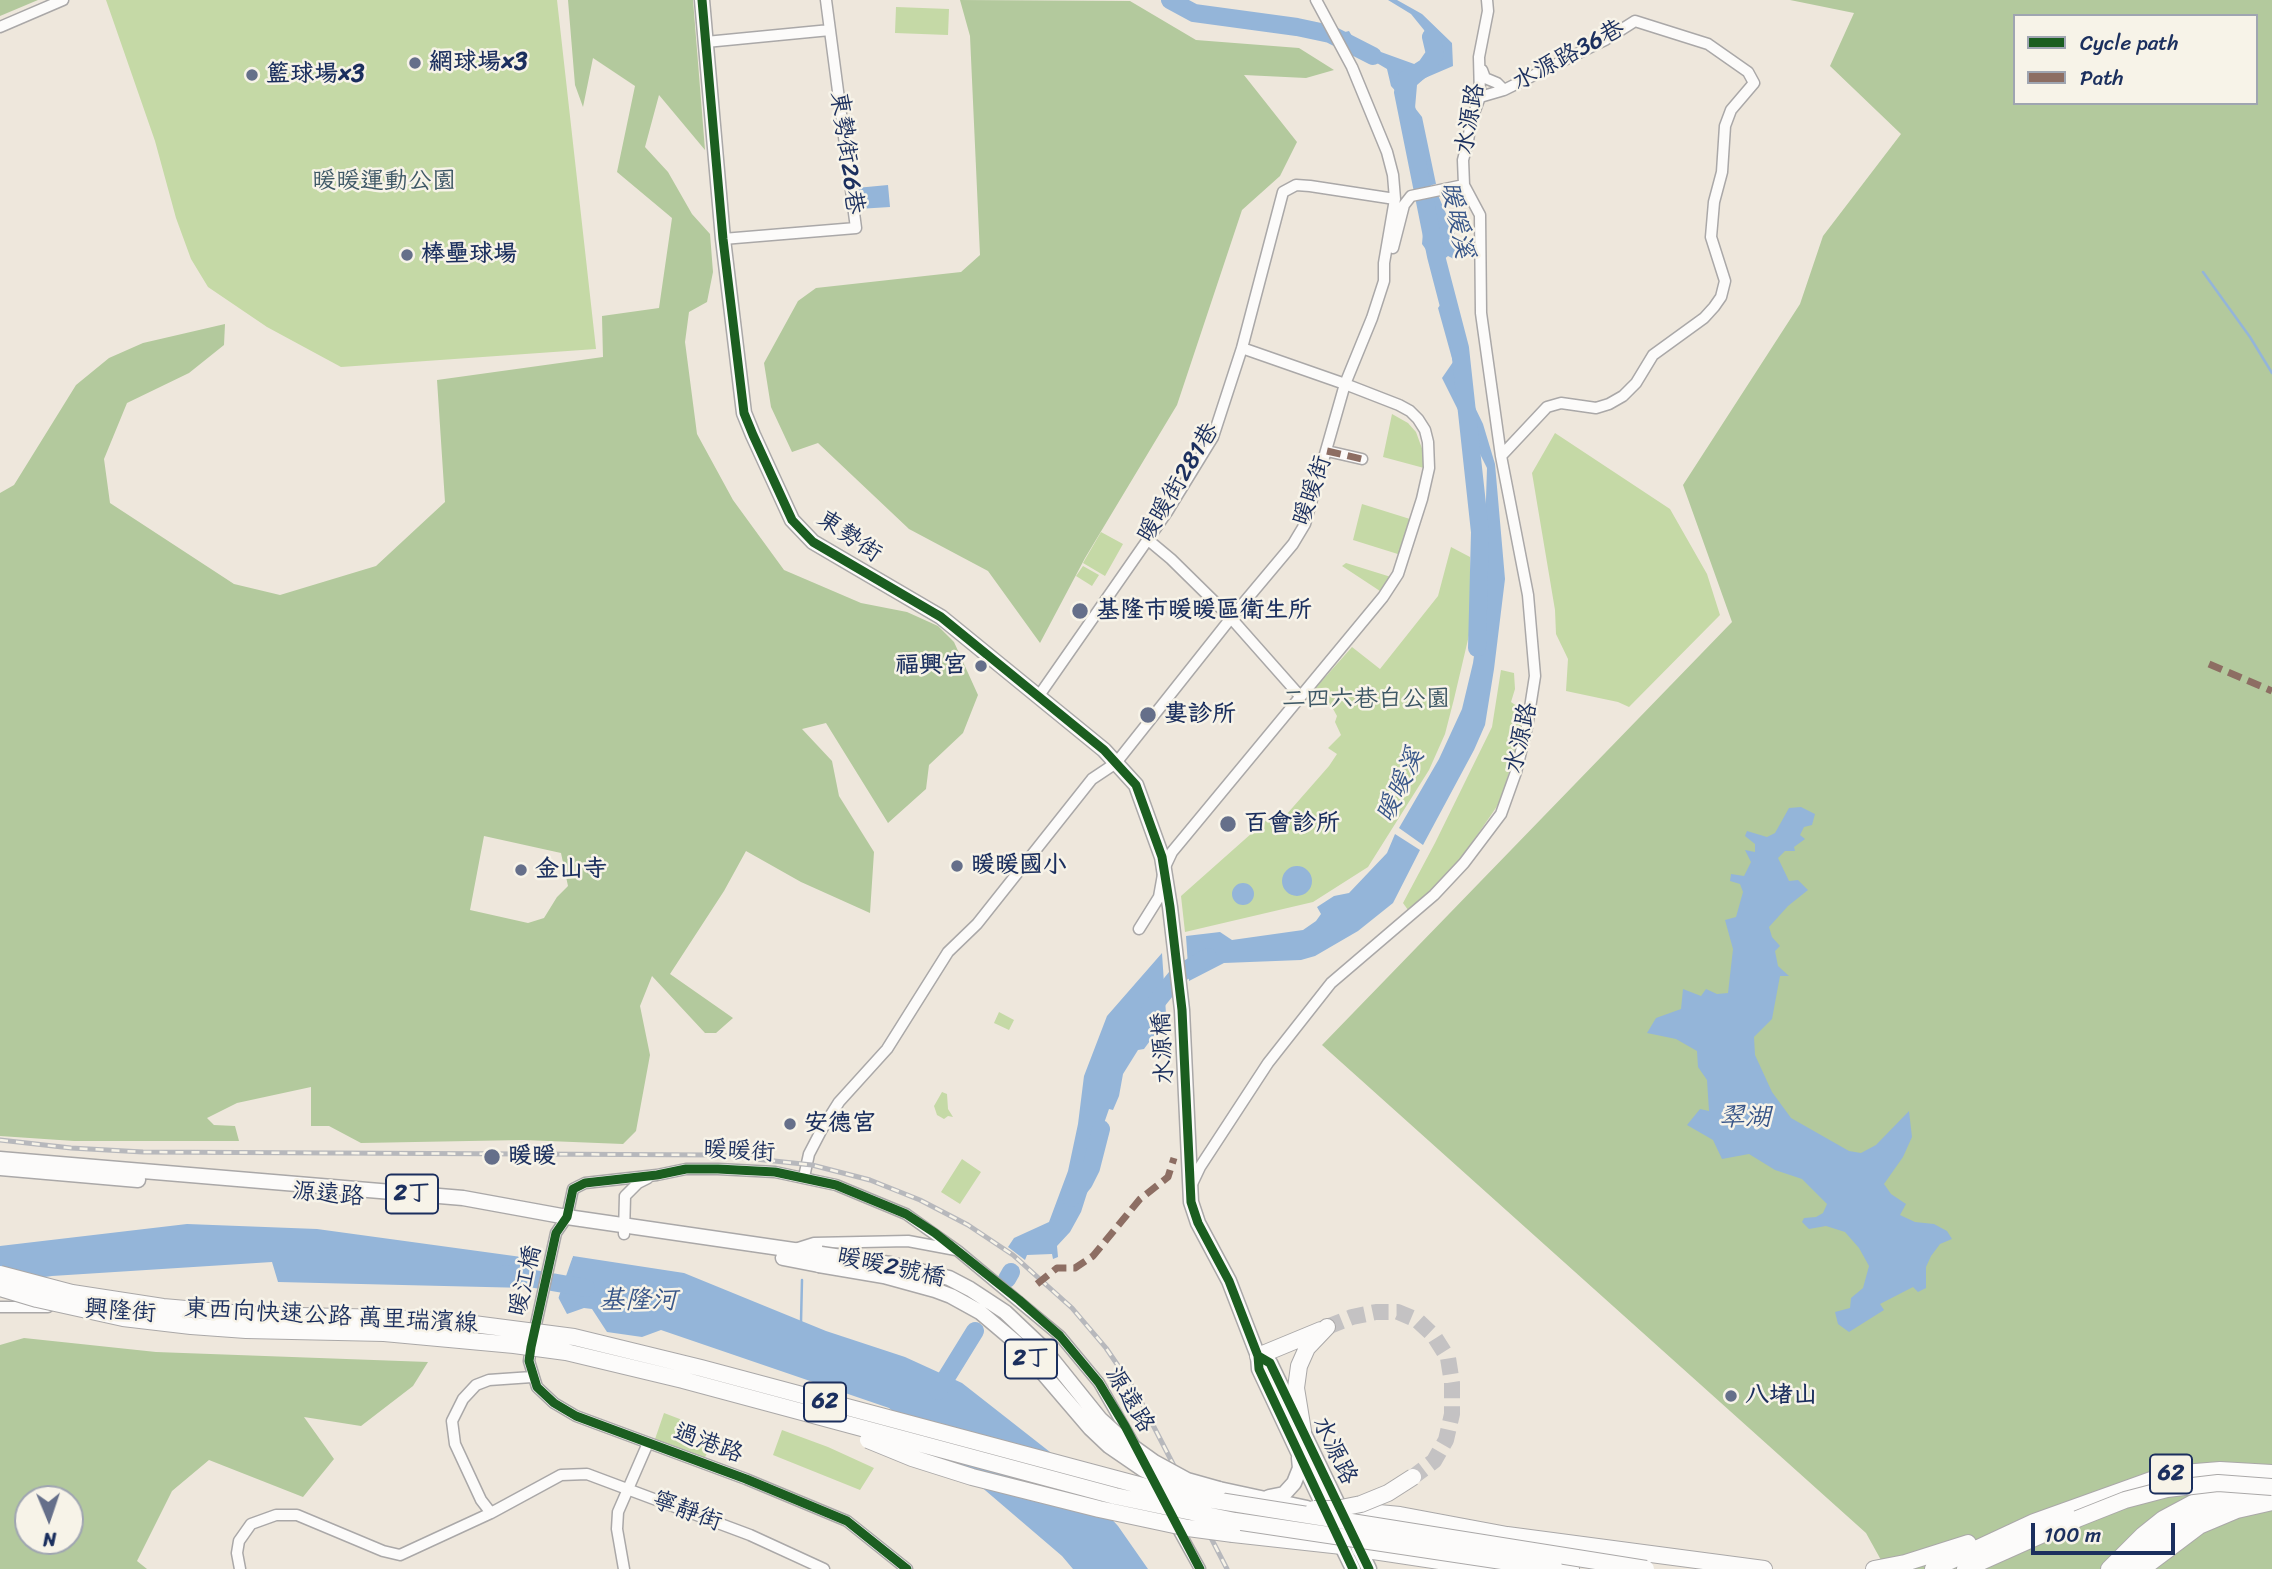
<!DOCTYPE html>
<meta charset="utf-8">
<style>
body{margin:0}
#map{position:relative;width:2272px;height:1569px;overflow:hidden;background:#eee7dc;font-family:Sriracha,sans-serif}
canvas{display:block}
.legend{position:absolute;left:2013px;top:14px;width:245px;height:91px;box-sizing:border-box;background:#f7f3e8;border:2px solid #9fa5b1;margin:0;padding:9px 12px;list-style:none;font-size:21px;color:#1b2f5e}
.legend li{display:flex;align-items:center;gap:14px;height:35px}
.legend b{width:35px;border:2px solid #9fa5b1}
.north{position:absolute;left:14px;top:1485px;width:70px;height:70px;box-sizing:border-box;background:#f7f3e8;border:2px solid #9fa5b1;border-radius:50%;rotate:178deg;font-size:19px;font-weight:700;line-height:28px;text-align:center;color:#1b2f5e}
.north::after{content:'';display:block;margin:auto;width:24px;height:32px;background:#656f8a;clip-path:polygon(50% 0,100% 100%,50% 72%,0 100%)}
.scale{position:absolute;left:2031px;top:1523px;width:144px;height:32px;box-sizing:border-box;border:4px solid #1b2f5e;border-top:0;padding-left:9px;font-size:21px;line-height:24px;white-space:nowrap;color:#1b2f5e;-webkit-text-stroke:5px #f7f3e8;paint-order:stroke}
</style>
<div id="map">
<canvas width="2272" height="1569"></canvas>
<ul class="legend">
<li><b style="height:9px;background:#1b5e20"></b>Cycle path</li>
<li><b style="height:9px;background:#8d6e63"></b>Path</li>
</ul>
<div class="north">N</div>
<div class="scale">100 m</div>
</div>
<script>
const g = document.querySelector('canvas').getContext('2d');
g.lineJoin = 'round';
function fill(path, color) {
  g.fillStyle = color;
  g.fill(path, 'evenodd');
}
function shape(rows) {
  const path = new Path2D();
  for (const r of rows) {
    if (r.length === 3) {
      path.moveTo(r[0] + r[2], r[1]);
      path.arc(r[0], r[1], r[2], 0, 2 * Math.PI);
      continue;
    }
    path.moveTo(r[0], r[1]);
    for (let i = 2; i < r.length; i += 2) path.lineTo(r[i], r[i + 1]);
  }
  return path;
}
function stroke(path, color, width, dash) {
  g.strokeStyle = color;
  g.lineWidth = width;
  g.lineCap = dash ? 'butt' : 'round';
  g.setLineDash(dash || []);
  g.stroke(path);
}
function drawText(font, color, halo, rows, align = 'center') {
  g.font = font + ' Sriracha,"LXGW WenKai TC",sans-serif';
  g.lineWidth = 5;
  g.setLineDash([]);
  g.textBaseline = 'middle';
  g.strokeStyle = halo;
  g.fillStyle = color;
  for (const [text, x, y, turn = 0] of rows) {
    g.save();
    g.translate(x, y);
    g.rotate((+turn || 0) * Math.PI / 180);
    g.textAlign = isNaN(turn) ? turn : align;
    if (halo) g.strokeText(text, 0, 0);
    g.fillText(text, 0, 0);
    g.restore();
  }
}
const green = shape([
 [106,0,557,0,596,349,341,367,267,327,208,287,191,259,176,218,155,141],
 [896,7,949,9,948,35,895,33],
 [1392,414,1408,423,1416,432,1424,454,1424,468,1383,457],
 [1555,433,1670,509,1707,574,1720,615,1629,707,1618,702,1566,691,1568,659,1556,634,1555,610,1532,473],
 [1362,504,1410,519,1401,555,1353,540],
 [1101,532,1123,544,1105,576,1083,563],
 [1451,547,1470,557,1470,631,1454,699,1445,734,1429,770,1368,867,1313,902,1185,932,1181,896,1270,817,1279,823,1329,766,1337,754,1328,748,1341,735,1335,722,1337,716,1332,707,1312,692,1352,647,1380,669,1438,596],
 [1346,563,1391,577,1380,591,1342,566],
 [1083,566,1099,575,1092,586,1076,576],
 [1501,670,1514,673,1515,689,1511,702,1527,713,1500,802,1449,876,1408,910,1403,903,1435,843,1492,727],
 [999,1012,1014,1020,1009,1030,994,1023],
 [942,1092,947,1094,948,1109,953,1117,948,1116,944,1119,937,1115,934,1106],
 [962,1159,981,1172,960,1204,941,1192],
 [664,1413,685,1421,693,1435,691,1442,709,1450,704,1459,654,1442],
 [782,1430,828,1447,874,1468,860,1490,773,1455]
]);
const forest = shape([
 [0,0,38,0,0,16],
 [568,0,693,0,705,150,659,95,645,147,668,172,692,214,710,234,713,272,707,302,689,312,685,342,697,434,733,500,784,570,861,603,907,612,938,626,954,642,978,695,963,733,929,765,926,789,888,823,826,723,802,729,832,761,839,796,874,852,870,913,801,882,746,851,724,891,670,974,733,1018,716,1033,705,1033,652,976,640,1006,650,1055,636,1131,623,1144,523,1140,361,1143,329,1126,311,1126,311,1087,237,1103,207,1118,214,1125,235,1126,239,1141,74,1141,0,1136,0,493,14,485,76,385,109,358,143,343,225,324,224,345,189,373,127,403,104,459,110,503,234,584,280,595,376,566,445,502,437,380,603,357,602,316,659,308,672,218,617,172,635,86,593,58,583,107,575,85],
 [484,836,561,853,568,886,557,897,544,918,528,923,470,910],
 [960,0,1130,1,1196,40,1299,48,1334,70,1306,78,1244,75,1297,142,1280,176,1242,210,1177,405,1085,558,1040,643,988,571,909,529,818,443,792,452,771,407,764,363,798,301,816,288,961,272,980,255,970,36],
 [1790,0,2272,0,2272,1569,1886,1569,1866,1533,1322,1045,1732,622,1683,485,1800,304,1823,236,1901,134,1830,66,1854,13],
 [2015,16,2256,16,2256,103,2015,103],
 [24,1338,156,1352,428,1362,413,1386,361,1426,304,1417,334,1459,303,1497,209,1460,172,1491,137,1561,147,1569,0,1569,0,1345],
 [28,1499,70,1499,70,1541,28,1541]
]);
const water = shape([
 [1388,0,1397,0,1422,14,1452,43,1453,66,1425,78,1417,85,1415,108,1422,117,1436,184,1424,187,1411,119,1397,104,1399,95,1391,86,1387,69,1355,50,1345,32,1349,31,1356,43,1428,69,1430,67,1432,48,1424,30,1411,14],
 [888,185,890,207,858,209,856,188],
 [1438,195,1455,235,1457,252,1454,259,1448,256,1443,260,1451,292,1446,309,1449,331,1466,352,1458,393,1470,397,1483,424,1495,464,1505,579,1494,669,1485,725,1474,750,1423,845,1399,828,1439,759,1462,709,1473,663,1483,592,1487,468,1442,378,1453,362,1438,308,1443,301,1445,281,1434,261,1422,244,1426,196],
 [1801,807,1815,814,1812,825,1804,827,1800,835,1805,839,1794,847,1795,851,1785,851,1778,858,1789,881,1798,880,1808,890,1788,906,1769,927,1772,937,1780,946,1775,951,1778,966,1789,976,1780,976,1772,1019,1754,1037,1755,1055,1772,1092,1791,1118,1849,1151,1861,1153,1876,1145,1909,1111,1912,1137,1903,1157,1884,1184,1891,1194,1906,1204,1900,1215,1915,1222,1934,1224,1947,1231,1952,1239,1940,1244,1931,1256,1926,1267,1926,1288,1918,1292,1913,1287,1880,1304,1884,1310,1849,1332,1838,1324,1835,1312,1850,1308,1851,1298,1863,1288,1869,1266,1859,1248,1845,1232,1826,1226,1809,1229,1802,1222,1804,1218,1816,1217,1823,1213,1827,1204,1802,1179,1775,1170,1749,1154,1722,1159,1713,1140,1687,1125,1700,1109,1709,1111,1707,1080,1698,1067,1697,1051,1676,1039,1647,1033,1656,1018,1681,1009,1683,989,1701,996,1706,989,1717,994,1728,993,1733,949,1725,920,1736,917,1743,892,1740,884,1730,881,1731,874,1744,876,1751,862,1745,850,1755,852,1755,844,1745,836,1747,831,1767,837,1775,833,1789,808],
 [1395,834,1420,850,1393,903,1358,931,1315,956,1301,960,1224,963,1189,981,1186,936,1220,932,1232,940,1303,930,1316,921,1321,914,1317,907,1334,896,1349,893,1387,853],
 [1297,881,15],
 [1243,894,11],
 [1162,953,1166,1014,1156,1023,1155,1034,1144,1049,1138,1050,1123,1074,1119,1096,1113,1110,1109,1109,1085,1178,1088,1190,1081,1212,1070,1232,1057,1246,1058,1257,1053,1259,1052,1254,1027,1255,1025,1260,1008,1247,1014,1238,1049,1222,1068,1171,1078,1124,1084,1076,1107,1016],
 [187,1224,317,1229,536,1259,527,1288,278,1282,272,1262,52,1276,0,1283,0,1246],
 [573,1256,684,1273,826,1331,905,1357,962,1383,1050,1452,1118,1526,1148,1569,1073,1569,1062,1556,889,1408,661,1330,642,1337,607,1332,592,1309,584,1308,567,1314,558,1297,564,1276]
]);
const pier = shape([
 [574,1253,557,1302,555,1297,561,1275,570,1255],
 [532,1255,537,1256,539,1260,530,1290,524,1292]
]);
const stream = shape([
 [2203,272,2250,337,2272,373],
 [801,1322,802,1280]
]);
const river = shape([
 [1170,0,1194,13,1297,27,1330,34,1373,56],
 [1404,81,1426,67,1435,54,1431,37],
 [1403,92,1436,256,1460,348,1480,532,1477,648],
 [1150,1010,1179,974,1208,957],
 [1071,1198,1084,1182,1091,1168,1101,1129],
 [506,1274,586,1288],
 [1007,1279,1011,1272],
 [938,1391,975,1331]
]);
const highwayTunnel = shape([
 [1327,1327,1352,1317,1376,1312,1398,1312,1417,1320,1434,1336,1448,1358,1452,1383,1452,1414,1446,1440,1434,1461,1413,1477]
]);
const minor = shape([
 [0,27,63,0],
 [706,42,830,30],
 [1482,70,1485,78,1497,83,1504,90],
 [1480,97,1504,90,1605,40,1635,21,1708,44,1748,72,1754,83,1731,110,1725,126,1722,172,1714,202,1711,237,1725,281,1721,297,1714,307,1704,318,1653,355,1636,383,1623,396,1609,404,1596,408,1561,403,1547,407,1501,456],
 [723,239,856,228,826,0],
 [1393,248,1404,205,1411,196,1464,185],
 [1327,451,1362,459],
 [1147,539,1171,559,1231,618,1300,696],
 [1038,697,1167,512,1213,437,1242,348,1283,192,1296,185,1310,186,1395,199],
 [1139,929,1159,897,1164,869,1172,852,1383,597,1398,574,1422,499,1429,468,1428,442,1425,430,1418,419,1410,411,1399,405,1345,384,1242,348],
 [804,1177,809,1154,822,1129,839,1102,887,1049,948,952,977,924,1092,779,1116,763,1231,618,1293,544,1305,524,1345,384,1372,318,1384,281,1384,263,1395,199,1393,175,1387,152,1352,67,1316,0],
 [1191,1186,1200,1167,1268,1063,1331,983,1434,895,1464,863,1501,814,1516,772,1527,727,1535,676,1528,595,1501,456,1481,313,1480,215,1464,185,1463,160,1468,141,1471,121,1480,97,1479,57,1488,11,1487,0],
 [624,1234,625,1196,638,1183,648,1178],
 [795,1249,814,1243,908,1241,956,1250],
 [0,1307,48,1307],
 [476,1334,513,1336],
 [491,1513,561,1475,587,1474,750,1535,824,1569],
 [1174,1522,1200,1569],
 [240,1569,237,1553,239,1541,251,1524,276,1515,297,1515,383,1551,400,1555,491,1513,481,1500,455,1444,452,1421,463,1399,476,1385,489,1380,532,1377],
 [624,1569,617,1529,618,1512,648,1443],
 [907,1569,847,1521,746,1479,576,1416,554,1403,537,1387,529,1361,531,1347,556,1233,567,1217,573,1189,585,1183,657,1175,686,1169,718,1169,775,1172,836,1185,906,1214,958,1251,1060,1336,1099,1383,1136,1448]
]);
const major = shape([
 [702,0,723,239,744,413,753,435,792,520,813,542,941,617,1104,750,1136,785,1162,857,1170,907,1182,1010,1191,1202,1198,1223,1229,1281,1258,1356,1259,1369,1329,1518],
 [0,1159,463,1198,567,1217,821,1254],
 [0,1168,138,1180],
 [783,1258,819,1265],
 [1258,1356,1270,1363,1369,1569],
 [1219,1489,1307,1508],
 [1269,1497,1284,1494,1294,1483,1300,1468,1299,1458],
 [1337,1536,1353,1569]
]);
const highway = shape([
 [1258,1356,1321,1330],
 [1303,1431,1296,1388,1299,1366,1307,1348,1327,1327],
 [1343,1513,1368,1512,1400,1515,1507,1535,1764,1569],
 [1233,1534,1342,1546],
 [1360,1549,1492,1569],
 [1543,1557,1571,1569],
 [1874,1569,1905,1563,1968,1543],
 [1933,1569,2034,1522,2154,1479,2171,1474,2220,1470,2272,1473],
 [1965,1569,2077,1519],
 [2109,1569,2143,1535,2163,1519,2206,1496,2239,1485],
 [2126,1569,2146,1550,2184,1520,2211,1506,2271,1489],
 [2142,1569,2199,1526,2237,1510,2272,1502]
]);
const rail = shape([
 [0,1140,71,1148,143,1152,718,1155,812,1165,870,1180,920,1200,968,1225,1013,1255,1072,1308,1106,1348,1136,1392,1227,1569]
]);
const majorBridge = shape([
 [821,1254,890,1264,949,1278,970,1289,1005,1312,1043,1348,1100,1419,1122,1439,1154,1462,1187,1480,1219,1489],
 [819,1265,884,1276,935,1290,951,1296,980,1312,1019,1345,1090,1428,1109,1446,1144,1470,1188,1491]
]);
const highwayBridge = shape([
 [0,1274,72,1293,163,1307,254,1315,389,1318,458,1322,574,1337,701,1368,1150,1488,1207,1499,1646,1569],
 [0,1288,37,1299,123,1318,191,1326,246,1330,384,1333,514,1345,566,1352,683,1380,1115,1496,1235,1521,1555,1569],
 [868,1440,912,1458,972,1477,1099,1509,1188,1528,1233,1534],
 [1314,1509,1336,1509,1361,1504,1388,1493,1413,1477],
 [2077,1519,2125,1500,2167,1489,2218,1483,2272,1487]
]);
const quiet = shape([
 [1327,451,1362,459],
 [2209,664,2272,691],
 [1037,1284,1057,1268,1075,1268,1093,1256,1140,1199,1168,1177,1174,1158]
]);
const cycleway = shape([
 [702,0,723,239,744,413,753,435,792,520,813,542,941,617,1104,750,1136,785,1162,857,1170,907,1182,1010,1191,1202,1198,1223,1229,1281,1258,1356,1259,1369,1353,1569],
 [1258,1356,1270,1363,1369,1569],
 [907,1569,847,1521,746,1479,576,1416,554,1403,537,1387,529,1361,531,1347,556,1233,567,1217,573,1189,585,1183,657,1175,686,1169,718,1169,775,1172,836,1185,906,1214,935,1233,1019,1300,1060,1336,1099,1383,1125,1426,1200,1569]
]);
const markers = [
 [415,63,7,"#656f8a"],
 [252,75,7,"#656f8a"],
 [407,255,7,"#656f8a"],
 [1080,611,9,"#656f8a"],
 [981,666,7,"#656f8a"],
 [1148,715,9,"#656f8a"],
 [1228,824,9,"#656f8a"],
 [957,866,7,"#656f8a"],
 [521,870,7,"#656f8a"],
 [790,1124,7,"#656f8a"],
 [492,1157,9,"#656f8a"],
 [1731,1396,7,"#656f8a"]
];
const shields = [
 [412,1194,52],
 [1031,1359,52],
 [825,1402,42],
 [2171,1474,42]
];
const shieldNames = [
 ["2丁",412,1194],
 ["2丁",1031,1359],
 ["62",825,1402],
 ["62",2171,1474]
];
const streetNames = [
 ["水源路36巷",1569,56,-28],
 ["水源路",1471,119,-80],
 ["東勢街26巷",846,153,82],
 ["暖暖街281巷",1179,483,-59],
 ["暖暖街",1313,491,-71],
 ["東勢街",849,537,34],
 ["水源路",1522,738,-77],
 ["水源橋",1164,1048,-93],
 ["暖暖街",739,1152,3],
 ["源遠路",328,1195,5],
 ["暖暖2號橋",891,1268,12],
 ["暖江橋",526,1281,-77],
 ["興隆街",120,1312,4],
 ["東西向快速公路 萬里瑞濱線",331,1317,3],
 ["源遠路",1129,1400,59],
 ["過港路",708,1444,20],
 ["水源路",1334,1451,64],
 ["寧靜街",687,1512,20]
];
const poiNames = [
 ["網球場×3",429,63],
 ["籃球場×3",266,75],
 ["棒壘球場",421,255],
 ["基隆市暖暖區衛生所",1096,611],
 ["福興宮",967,666,"right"],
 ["婁診所",1164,715],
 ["百會診所",1244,824],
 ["暖暖國小",971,866],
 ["金山寺",535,870],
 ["安德宮",804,1124],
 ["暖暖",508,1157],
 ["八堵山",1745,1396]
];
const parkNames = [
 ["暖暖運動公園",384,182],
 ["二四六巷白公園",1366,700]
];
const waterNames = [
 ["暖暖溪",1456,220,78],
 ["暖暖溪",1401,786,-65],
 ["翠湖",1745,1118],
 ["基隆河",638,1301]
];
fill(green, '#c5d9a6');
fill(forest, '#b3c99d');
fill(water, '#94b5d9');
fill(pier, '#eee7dc');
stroke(stream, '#94b5d9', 2.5);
stroke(river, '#94b5d9', 18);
stroke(highwayTunnel, '#c4c2c3', 16, [16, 8]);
stroke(minor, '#aaa8a8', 13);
stroke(major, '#aaa8a8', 17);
stroke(highway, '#aaa8a8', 18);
stroke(minor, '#fcfbfa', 10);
stroke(major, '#fcfbfa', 14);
stroke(highway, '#fcfbfa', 16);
stroke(rail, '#b7b8bc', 5);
stroke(rail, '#f7f3e8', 2.5, [8]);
stroke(majorBridge, '#aaa8a8', 17, []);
stroke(highwayBridge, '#aaa8a8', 18, []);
stroke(majorBridge, '#fcfbfa', 14);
stroke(highwayBridge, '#fcfbfa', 16);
stroke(quiet, '#8d6e63', 7, [14, 7]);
stroke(cycleway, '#1b5e20', 9);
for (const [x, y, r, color] of markers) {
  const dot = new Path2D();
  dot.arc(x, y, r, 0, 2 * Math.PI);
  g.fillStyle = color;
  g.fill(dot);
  stroke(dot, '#f7f3e8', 2.5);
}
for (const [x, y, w] of shields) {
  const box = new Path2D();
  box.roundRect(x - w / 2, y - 19.5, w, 39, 5);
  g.fillStyle = '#f7f3e8';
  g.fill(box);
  stroke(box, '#1b2f5e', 2);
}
drawText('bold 23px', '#1b2f5e', null, shieldNames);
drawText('24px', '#1b2f5e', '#f7f3e8', streetNames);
drawText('bold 24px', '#1b2f5e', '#f7f3e8', poiNames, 'left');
drawText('24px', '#3d5765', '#f7f3e8', parkNames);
drawText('italic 26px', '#385689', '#f7f3e8', waterNames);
</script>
